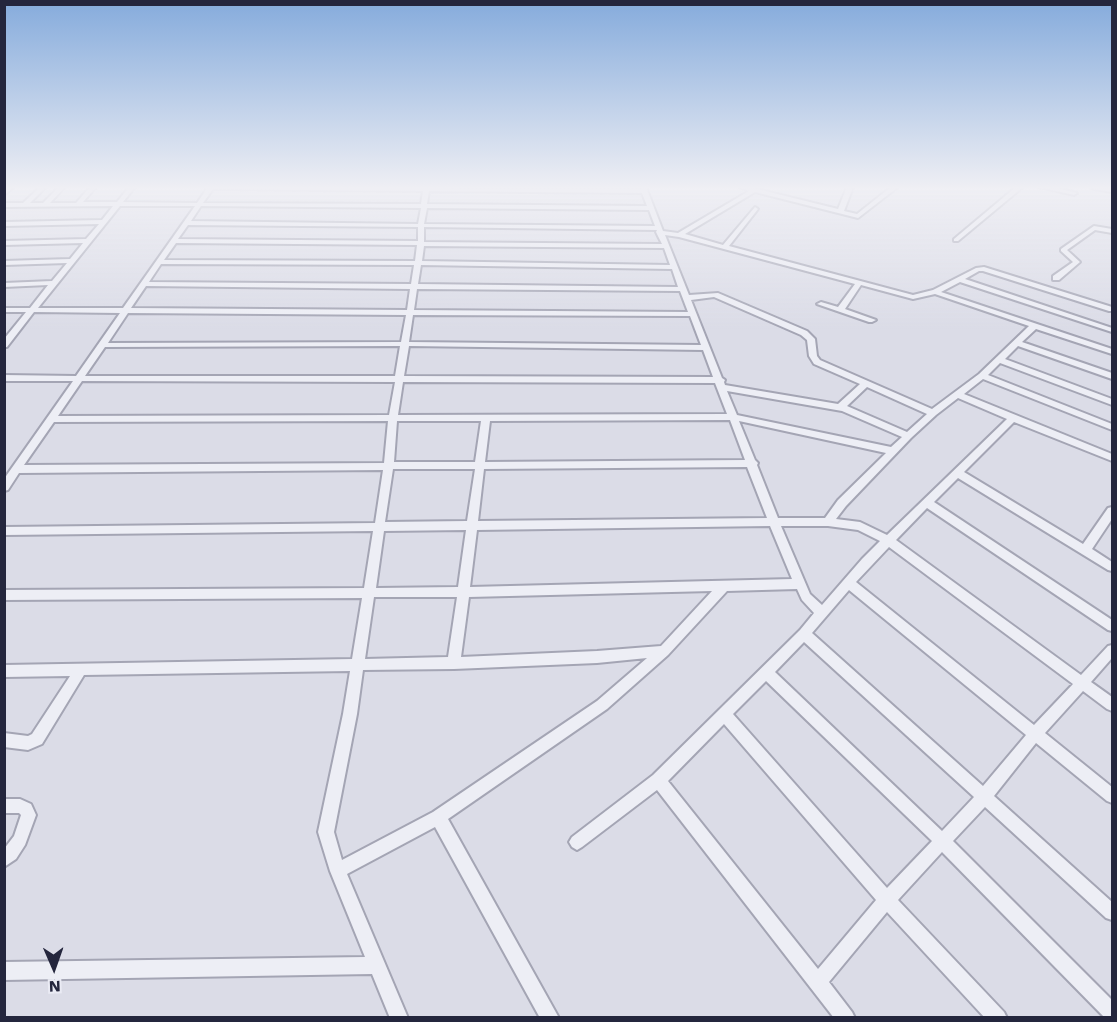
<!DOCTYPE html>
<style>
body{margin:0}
#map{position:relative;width:1117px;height:1022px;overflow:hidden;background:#dbdce7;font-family:"Work Sans",sans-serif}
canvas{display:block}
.frame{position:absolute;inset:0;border:6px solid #24263d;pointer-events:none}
.north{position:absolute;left:24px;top:938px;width:60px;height:60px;-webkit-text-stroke:4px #eaebf4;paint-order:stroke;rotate:178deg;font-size:16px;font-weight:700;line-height:24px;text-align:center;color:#24263d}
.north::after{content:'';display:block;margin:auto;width:21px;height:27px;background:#24263d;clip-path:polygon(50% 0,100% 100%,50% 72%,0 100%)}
</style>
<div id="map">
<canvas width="1117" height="1022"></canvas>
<div class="frame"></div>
<div class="north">N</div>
</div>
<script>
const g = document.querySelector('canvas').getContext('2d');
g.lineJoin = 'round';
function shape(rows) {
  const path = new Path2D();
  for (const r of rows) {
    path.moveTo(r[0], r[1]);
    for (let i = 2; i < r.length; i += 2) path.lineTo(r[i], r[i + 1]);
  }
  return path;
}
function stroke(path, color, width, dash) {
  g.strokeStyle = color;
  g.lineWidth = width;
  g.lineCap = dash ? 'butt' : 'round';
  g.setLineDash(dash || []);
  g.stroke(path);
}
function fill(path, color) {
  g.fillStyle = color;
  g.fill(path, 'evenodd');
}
const minor = shape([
 [7,187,14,187,4,195,4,190,7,187],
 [40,187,46,187,30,203,43,203,59,187,65,187,50,203,76,203,90,187,96,187,83,202,117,202,129,187,135,187,123,202,197,203,208,187,641,189,640,187,646,187,663,231,678,233,749,191,739,187,749,187,838,209,847,187,853,187,844,211,857,214,891,187,898,187,858,218,755,192,685,234,723,245,755,207,758,209,729,246,913,295,933,290,976,268,984,267,1112,307,1112,311,1109,311,983,271,979,271,965,279,1112,328,1112,332,960,282,941,292,1112,349,1112,354,1036,329,1022,342,1112,373,1112,379,1018,346,1005,359,1112,399,1112,405,1000,363,988,375,1112,424,1112,430,983,379,964,394,1112,454,1112,461,1014,422,964,472,1083,544,1108,508,1112,507,1112,519,1092,549,1112,562,1112,571,1108,570,958,478,934,502,1112,620,1112,631,1108,630,927,508,896,540,1081,675,1108,646,1112,645,1112,658,1091,682,1112,697,1112,711,1107,709,1083,691,1045,733,1112,787,1112,803,1107,801,1036,743,994,796,1112,902,1112,920,1106,918,985,807,953,841,1112,1000,1112,1018,1105,1018,942,852,898,900,1004,1012,1007,1018,985,1018,887,912,829,982,852,1012,855,1018,834,1018,657,790,582,847,577,850,572,847,569,842,572,837,653,775,800,630,814,613,802,600,797,589,727,591,668,655,607,709,448,819,559,1018,540,1018,435,827,347,874,408,1018,390,1018,372,974,4,980,4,962,365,957,330,871,318,832,343,714,350,671,84,675,42,744,28,750,4,747,4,733,28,736,32,734,70,676,4,677,4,665,352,659,362,598,4,600,4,590,364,588,373,531,4,535,4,527,375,523,383,470,19,473,8,490,4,491,4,479,73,381,4,381,4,375,76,376,120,313,34,312,7,347,4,347,4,339,26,312,4,312,4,308,30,308,48,285,4,287,4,283,52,281,67,263,4,265,4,261,70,259,83,243,4,245,4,241,86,239,99,224,4,226,4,222,102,220,113,206,4,207,4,203,23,203,40,187],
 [213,189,423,191,421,204,203,203,213,189],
 [429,191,642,193,647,206,427,204,429,191],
 [120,206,195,206,123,308,38,308,120,206],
 [201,206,421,208,418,224,191,221,201,206],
 [427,208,649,210,655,226,424,224,427,208],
 [188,225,418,227,418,241,178,239,188,225],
 [424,227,657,230,656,232,662,244,424,242,424,227],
 [665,235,679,237,855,284,838,307,821,302,817,304,869,322,872,322,876,320,845,309,861,285,913,299,935,294,1029,326,979,374,932,409,820,360,817,356,815,339,807,331,718,293,689,295,665,235],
 [176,243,417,245,415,261,164,260,176,243],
 [424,246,664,248,670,265,422,261,424,246],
 [161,264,414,265,411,284,149,282,161,264],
 [421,265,672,269,678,287,418,284,421,265],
 [146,286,410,289,407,310,131,308,146,286],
 [417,289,680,291,688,312,414,310,417,289],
 [714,297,801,335,807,340,809,356,814,364,860,384,838,404,725,385,724,382,725,380,722,378,691,300,714,297],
 [128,313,406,315,401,342,108,343,128,313],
 [413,315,690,316,701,345,409,342,413,315],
 [400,346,395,376,85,376,105,347,400,346],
 [409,346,703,350,713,377,404,376,409,346],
 [82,381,395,382,389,415,58,416,82,381],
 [403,382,715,383,727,414,398,415,403,382],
 [867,387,927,414,907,432,847,406,867,387],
 [727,391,842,411,902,437,891,447,737,415,727,391],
 [958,398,1007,419,887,535,860,522,836,519,846,506,911,438,936,415,958,398],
 [730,420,745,460,485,462,490,421,730,420],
 [388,421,384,463,24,465,54,422,388,421],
 [397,421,481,421,475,462,394,462,397,421],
 [739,421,886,453,838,500,825,518,778,518,757,465,758,463,755,460,739,421],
 [747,467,767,518,478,521,484,469,747,467],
 [393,469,475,469,467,521,385,522,393,469],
 [770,526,792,579,470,587,477,530,770,526],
 [781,526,828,526,858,530,880,541,862,559,822,605,810,594,781,526],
 [466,530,458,587,376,588,384,531,466,530],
 [889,547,1073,684,1034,725,856,582,889,547],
 [849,590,1026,735,983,786,812,633,849,590],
 [712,591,661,646,597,651,461,657,469,597,712,591],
 [374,597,457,597,448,657,365,659,374,597],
 [804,642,974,797,942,831,775,672,804,642],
 [647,658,597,701,433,812,342,860,334,832,357,714,363,670,454,669,597,663,647,658],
 [766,681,932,841,887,888,733,714,766,681],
 [724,724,876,900,818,969,668,781,724,724],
 [1016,187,1023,187,958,241,954,241,954,239,1016,187],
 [1039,187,1052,187,1077,193,1074,195,1039,187],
 [1091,187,1112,188,1112,192,1094,189,1091,187],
 [1094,226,1112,229,1112,233,1095,230,1067,250,1080,262,1059,280,1053,280,1053,276,1073,262,1061,251,1061,249,1094,226],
 [4,799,20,799,31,804,36,815,25,845,16,859,4,867,4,849,14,836,21,815,19,813,4,813,4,799]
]);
stroke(minor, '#a4a5b4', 4);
fill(minor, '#edeef5');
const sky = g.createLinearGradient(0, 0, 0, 330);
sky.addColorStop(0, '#85abdc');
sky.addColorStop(0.57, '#efeff4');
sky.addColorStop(1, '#efeff400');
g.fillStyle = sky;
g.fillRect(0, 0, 1117, 330);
</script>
